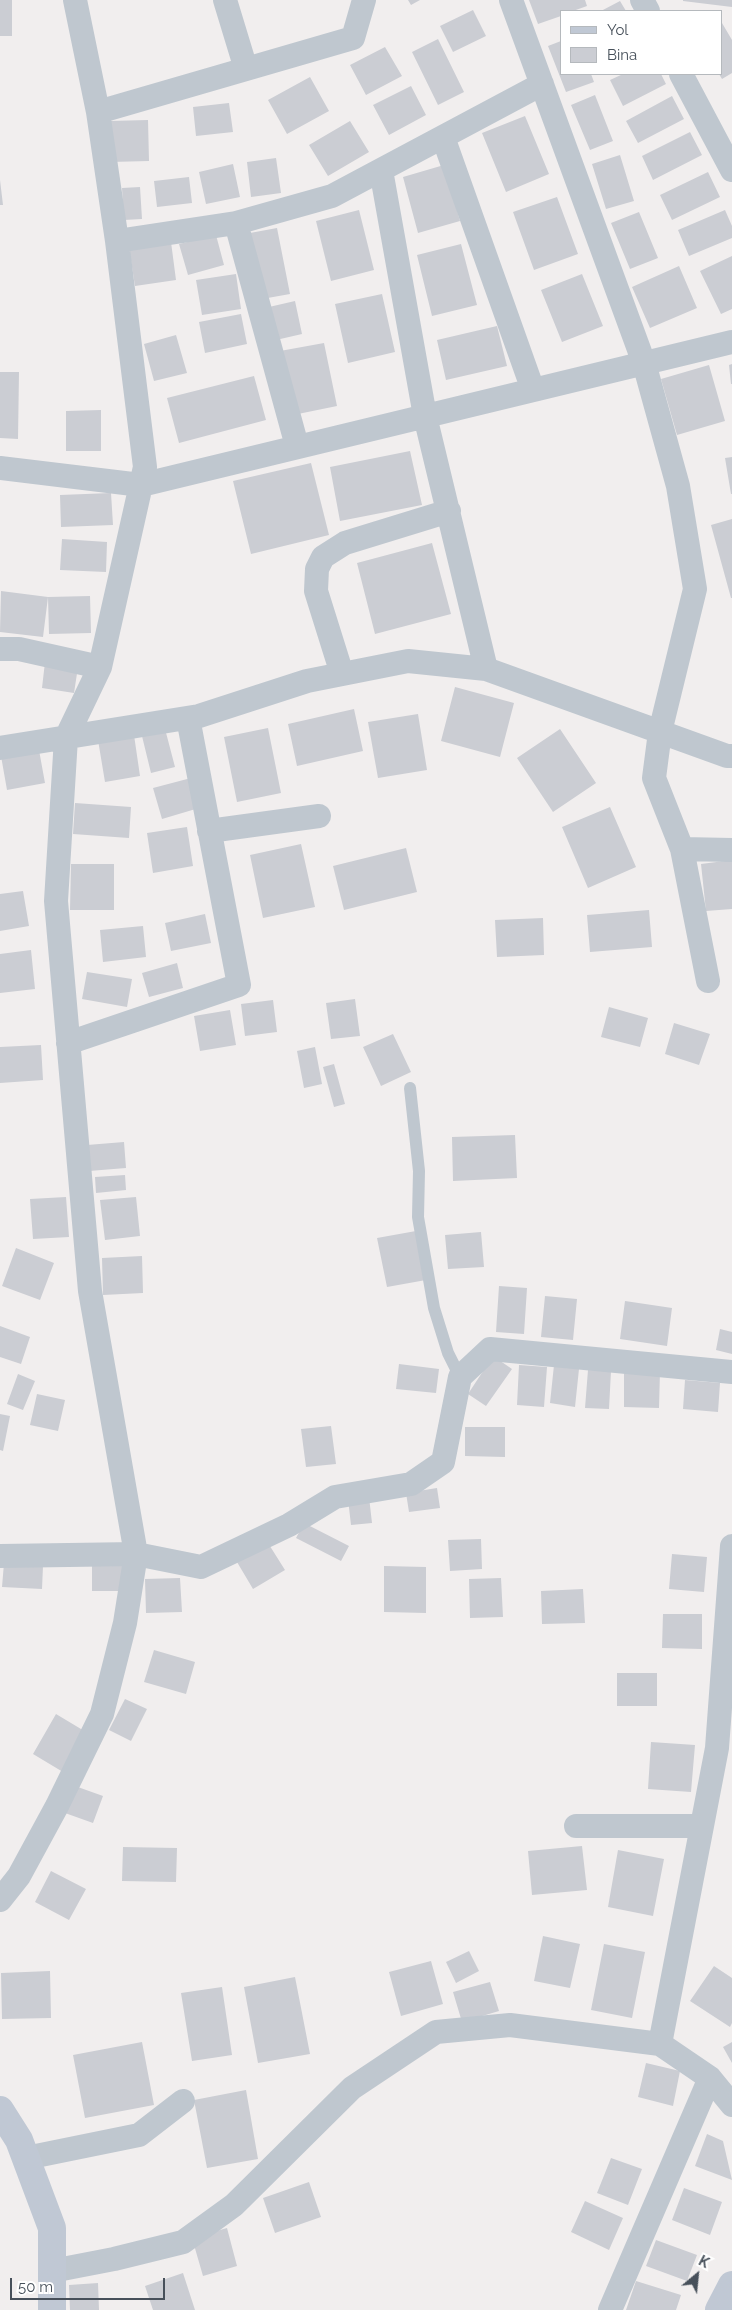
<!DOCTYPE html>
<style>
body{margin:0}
#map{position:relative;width:732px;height:2310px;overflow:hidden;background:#f1eeee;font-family:Raleway,sans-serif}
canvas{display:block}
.legend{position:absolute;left:560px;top:10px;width:162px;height:65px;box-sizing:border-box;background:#fff;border:1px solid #b5b9bd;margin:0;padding:6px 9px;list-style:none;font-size:15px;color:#47505a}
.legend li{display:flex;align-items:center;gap:10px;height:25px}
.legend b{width:25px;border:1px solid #b5b9bd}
.north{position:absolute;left:672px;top:2250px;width:50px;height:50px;-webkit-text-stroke:4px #fff;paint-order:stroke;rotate:28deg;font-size:14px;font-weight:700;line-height:20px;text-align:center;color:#47505a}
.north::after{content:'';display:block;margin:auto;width:18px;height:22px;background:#47505a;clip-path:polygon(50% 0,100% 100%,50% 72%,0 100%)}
.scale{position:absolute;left:10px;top:2278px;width:155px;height:22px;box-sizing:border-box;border:2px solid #47505a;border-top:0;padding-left:6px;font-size:15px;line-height:18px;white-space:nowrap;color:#47505a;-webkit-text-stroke:4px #fff;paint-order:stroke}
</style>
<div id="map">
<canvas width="732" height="2310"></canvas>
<ul class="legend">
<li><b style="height:6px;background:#c0c8d4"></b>Yol</li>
<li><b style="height:14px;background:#cbcdd3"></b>Bina</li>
</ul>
<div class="north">K</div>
<div class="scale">50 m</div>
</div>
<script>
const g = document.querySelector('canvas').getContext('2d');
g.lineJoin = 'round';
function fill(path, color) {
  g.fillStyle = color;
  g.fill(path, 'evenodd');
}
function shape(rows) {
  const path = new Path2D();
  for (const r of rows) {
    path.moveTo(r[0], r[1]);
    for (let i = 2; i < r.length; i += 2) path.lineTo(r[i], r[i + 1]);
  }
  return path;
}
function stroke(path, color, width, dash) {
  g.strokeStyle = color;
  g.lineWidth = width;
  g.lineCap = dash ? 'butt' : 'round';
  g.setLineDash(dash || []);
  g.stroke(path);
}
const building = shape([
 [0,0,12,0,12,36,0,36],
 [408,0,420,0,411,5],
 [529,0,585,0,587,6,573,11,561,11,561,16,538,24],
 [683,0,732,0,732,7,683,1],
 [620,1,626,11,601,11],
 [473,10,486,36,453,52,440,26],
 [722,23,732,40,732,73,722,79,719,74,721,74],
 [438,39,464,92,438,105,412,52],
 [561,41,561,74,591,74,594,82,566,92,548,46],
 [385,47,402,76,366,95,350,65],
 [623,74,661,74,666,84,623,106,610,80],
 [310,77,329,111,287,134,268,100],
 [411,86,426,115,389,135,373,105],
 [595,95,613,141,590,150,571,105],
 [672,96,684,119,638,143,626,121],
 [229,103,233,132,196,136,193,107],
 [525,116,549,174,506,192,482,133],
 [148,120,149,161,110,162,109,121],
 [350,121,369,152,328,176,309,145],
 [690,132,702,155,653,180,642,156],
 [620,155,634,201,606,209,592,164],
 [276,158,281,193,251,197,247,162],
 [233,164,240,197,206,204,199,172],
 [444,165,460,221,418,233,403,177],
 [708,172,720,197,672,220,660,195],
 [189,177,192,203,157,207,154,181],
 [0,180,3,205,0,205],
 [140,187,142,219,124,220,122,188],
 [557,197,578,254,534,270,513,212],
 [359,210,374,270,331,281,316,221],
 [725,210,732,226,732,238,689,256,678,230],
 [639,212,658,258,630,269,611,223],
 [277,228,290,294,262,299,250,233],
 [216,235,224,265,188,275,179,244],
 [171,242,176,280,135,286,129,248],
 [461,244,477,305,432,316,417,255],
 [732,256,732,309,721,314,700,271],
 [679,266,697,308,650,328,632,287],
 [236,274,241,309,202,315,196,280],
 [582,274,603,326,562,342,541,290],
 [382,294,395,352,348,363,335,304],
 [295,301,302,334,276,340,269,307],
 [241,314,247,344,205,353,199,322],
 [497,326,507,366,446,380,437,340],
 [176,335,187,373,154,381,144,344],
 [324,343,337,406,293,415,280,351],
 [732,364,732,384,731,384,729,365],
 [709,365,725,421,677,435,661,379],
 [0,372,19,372,18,439,0,438],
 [254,376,266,420,179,443,167,398],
 [101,410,101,451,66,451,66,411],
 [410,451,422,505,340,521,330,467],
 [732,457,732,494,731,494,725,458],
 [311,463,329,535,251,554,233,481],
 [111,493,113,525,61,527,60,495],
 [732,519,732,598,731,598,711,525],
 [62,539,107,542,106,572,60,570],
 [432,543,451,614,375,634,357,563],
 [1,591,48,597,43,637,0,632],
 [90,596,91,633,49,634,48,597],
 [45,662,78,667,74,693,42,688],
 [455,687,514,703,500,757,441,741],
 [354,709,363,751,297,766,288,724],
 [418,714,427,770,378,778,368,722],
 [164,725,175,767,151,773,141,732],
 [268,728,281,793,237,802,224,737],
 [560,729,596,783,553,812,517,758],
 [134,735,140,776,105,782,98,740],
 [39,750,45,783,7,790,1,756],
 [191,778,199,808,162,819,153,788],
 [75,803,131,807,129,838,73,834],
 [610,807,636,867,588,888,562,827],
 [187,827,193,866,153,873,147,833],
 [301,844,315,907,263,918,250,855],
 [406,848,417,892,344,910,333,866],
 [732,860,732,909,706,911,701,864],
 [71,864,114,864,114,910,70,910],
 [23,891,29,926,0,931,0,894],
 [649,910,652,947,590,952,587,915],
 [205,914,211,943,171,951,165,923],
 [543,918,544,955,497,957,495,920],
 [143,926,146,957,103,962,100,930],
 [31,950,35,989,0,993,0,954],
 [177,963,183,988,149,997,142,973],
 [87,972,132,979,127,1007,82,999],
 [355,999,360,1036,331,1039,326,1003],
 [273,1000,277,1032,245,1036,241,1004],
 [609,1007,648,1018,640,1047,601,1037],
 [230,1010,236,1045,200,1051,194,1016],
 [674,1023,710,1034,699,1065,665,1054],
 [393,1034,411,1072,381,1086,363,1047],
 [41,1045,43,1080,0,1083,0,1047],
 [315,1047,322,1084,304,1088,297,1051],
 [334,1064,345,1104,334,1107,323,1067],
 [515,1135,517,1178,453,1181,452,1137],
 [124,1142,126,1168,89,1171,87,1145],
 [125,1175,126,1190,96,1193,95,1177],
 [66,1197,69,1237,33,1239,30,1199],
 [136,1197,140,1236,105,1240,100,1200],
 [416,1231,426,1280,387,1287,377,1238],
 [481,1232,484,1267,448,1269,445,1235],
 [16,1248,54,1263,40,1300,2,1286],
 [142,1256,143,1293,103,1295,102,1258],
 [499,1286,527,1288,524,1334,496,1332],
 [545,1296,577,1299,573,1340,541,1337],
 [625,1301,672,1308,667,1346,620,1339],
 [0,1326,30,1337,21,1364,0,1357],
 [720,1329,732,1332,732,1354,716,1350],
 [493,1356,512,1369,486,1406,468,1394],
 [399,1364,439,1369,436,1393,396,1389],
 [519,1365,547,1367,544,1407,517,1405],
 [554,1365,579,1369,575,1407,550,1403],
 [588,1370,611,1371,609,1409,585,1408],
 [624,1371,660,1371,659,1408,624,1407],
 [18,1374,35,1381,23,1410,7,1404],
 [685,1380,720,1383,718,1412,683,1409],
 [37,1394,65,1400,58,1431,30,1425],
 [0,1414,10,1416,3,1451,0,1450],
 [331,1426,336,1464,306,1467,301,1429],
 [465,1427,505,1427,505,1457,465,1456],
 [437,1488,440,1508,409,1512,406,1493],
 [369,1497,372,1523,351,1525,348,1499],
 [304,1523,349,1546,341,1561,296,1538],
 [481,1539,482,1569,450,1571,448,1540],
 [268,1543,285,1570,253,1589,237,1562],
 [672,1554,707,1557,704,1592,669,1589],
 [92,1560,122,1560,122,1591,92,1591],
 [4,1563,43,1566,42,1589,2,1587],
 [384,1566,426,1567,426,1613,384,1612],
 [180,1578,182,1612,146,1613,145,1579],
 [501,1578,503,1617,470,1618,469,1579],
 [583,1589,585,1623,542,1624,541,1591],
 [663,1614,702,1614,702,1649,662,1648],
 [154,1650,195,1662,186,1694,144,1682],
 [617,1673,657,1673,657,1706,617,1706],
 [125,1699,147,1709,131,1741,109,1730],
 [56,1714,86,1732,63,1772,33,1754],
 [651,1742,695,1745,691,1792,648,1789],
 [75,1786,103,1796,93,1823,65,1813],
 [582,1846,587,1890,532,1895,528,1851],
 [123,1847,177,1848,176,1882,122,1881],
 [618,1850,664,1859,653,1916,608,1907],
 [51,1871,86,1889,69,1920,35,1902],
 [543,1936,580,1944,570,1988,534,1981],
 [604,1944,645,1952,632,2018,591,2010],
 [469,1951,479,1971,456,1983,446,1962],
 [431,1961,443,2004,401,2016,389,1972],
 [714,1966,732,1978,732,2023,730,2027,690,2001],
 [50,1971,51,2018,2,2019,1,1973],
 [295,1977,310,2054,258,2063,244,1987],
 [490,1982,499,2011,462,2022,453,1992],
 [222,1987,232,2055,192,2061,181,1993],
 [142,2042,154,2105,85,2118,73,2055],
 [732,2042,732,2063,723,2047],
 [646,2063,680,2071,673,2106,638,2097],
 [246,2090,258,2159,207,2168,194,2100],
 [707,2134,723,2141,732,2180,695,2166],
 [611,2158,642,2169,628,2205,597,2193],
 [309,2182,321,2217,275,2233,263,2198],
 [684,2188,722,2202,710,2235,672,2220],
 [585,2201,623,2218,609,2250,571,2232],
 [227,2228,237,2266,203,2276,192,2238],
 [656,2240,697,2255,687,2281,646,2266],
 [183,2273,195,2310,153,2310,145,2286],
 [636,2281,681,2295,676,2310,626,2310],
 [98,2283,99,2310,70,2310,69,2285]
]);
const lane = shape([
 [410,1088,419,1171,418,1217,434,1308,448,1353,460,1377]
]);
const street = shape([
 [225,0,246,69],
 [511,0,644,363,678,486,695,589,660,732,654,778,682,849,708,981],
 [642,0,648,11],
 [681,74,732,170],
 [98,112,353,38,364,0],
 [443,137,533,390],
 [381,170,425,416,486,669],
 [236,223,297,446],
 [117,241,236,223,332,196,542,84],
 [0,468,141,485,732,342],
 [0,649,19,649,100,667],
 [342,674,316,591,317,569,323,557,345,543,449,511],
 [0,748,199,716,307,681,408,661,486,669,727,756,732,756],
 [209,831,319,816],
 [682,849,732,850],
 [68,1043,239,985,188,718],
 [0,1556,136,1554,201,1567,289,1525,335,1497,411,1484,443,1462,460,1377,490,1349,732,1372],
 [576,1826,702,1826],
 [0,1900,19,1876,57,1806,102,1714,125,1623,136,1554,90,1291,56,901,66,738,100,667,145,467,117,241,98,112,75,0],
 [660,2044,717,1748,732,1546],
 [26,2158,139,2135,183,2101],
 [52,2271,114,2259,183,2242,234,2205,352,2088,436,2032,510,2025,660,2044,710,2078,732,2105],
 [610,2310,710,2078]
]);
const secondary = shape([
 [0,2110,19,2140,52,2228,52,2310],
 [719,2310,732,2285]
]);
fill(building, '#cbcdd3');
stroke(lane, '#bfc7cf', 12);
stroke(street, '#bfc7cf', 24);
stroke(secondary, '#c0c8d4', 28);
</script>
